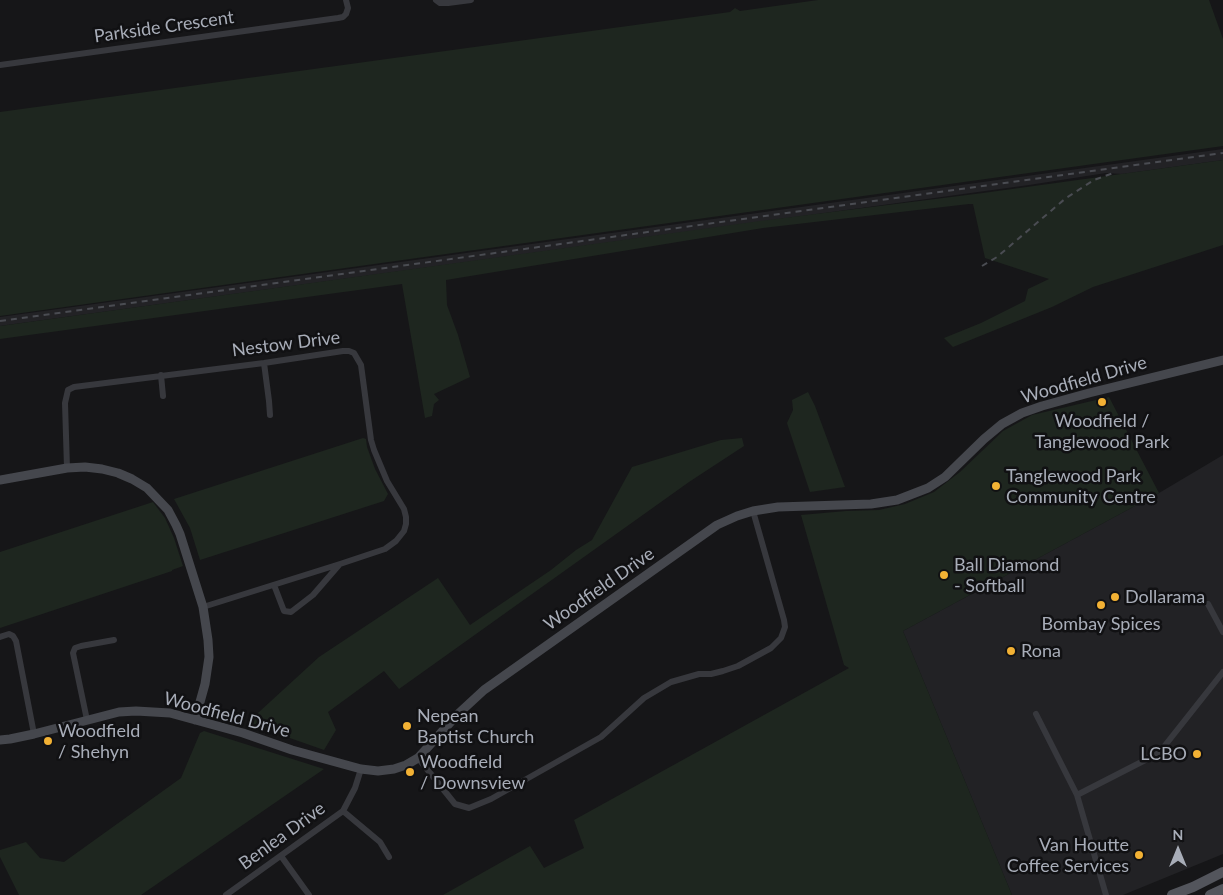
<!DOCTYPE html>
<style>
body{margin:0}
#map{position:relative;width:1223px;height:895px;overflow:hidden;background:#161618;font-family:Lato,sans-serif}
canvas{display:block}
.north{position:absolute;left:1153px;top:825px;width:50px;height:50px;-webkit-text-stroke:4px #111113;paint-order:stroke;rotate:0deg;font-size:14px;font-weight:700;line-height:20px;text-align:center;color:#a8adb8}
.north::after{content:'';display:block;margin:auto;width:18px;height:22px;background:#a8adb8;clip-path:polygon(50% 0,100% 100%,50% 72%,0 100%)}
</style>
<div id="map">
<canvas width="1223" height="895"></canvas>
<div class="north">N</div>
</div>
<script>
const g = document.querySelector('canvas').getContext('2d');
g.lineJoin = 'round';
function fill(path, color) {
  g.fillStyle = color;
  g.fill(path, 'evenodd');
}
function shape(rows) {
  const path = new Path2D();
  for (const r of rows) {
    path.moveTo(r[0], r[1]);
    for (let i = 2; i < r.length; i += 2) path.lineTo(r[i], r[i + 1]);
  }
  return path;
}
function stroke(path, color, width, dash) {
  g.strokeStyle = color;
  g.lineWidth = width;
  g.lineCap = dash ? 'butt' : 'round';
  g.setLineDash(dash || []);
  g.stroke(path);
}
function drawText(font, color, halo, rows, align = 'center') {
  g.font = font + ' Lato,sans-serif';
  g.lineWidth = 5;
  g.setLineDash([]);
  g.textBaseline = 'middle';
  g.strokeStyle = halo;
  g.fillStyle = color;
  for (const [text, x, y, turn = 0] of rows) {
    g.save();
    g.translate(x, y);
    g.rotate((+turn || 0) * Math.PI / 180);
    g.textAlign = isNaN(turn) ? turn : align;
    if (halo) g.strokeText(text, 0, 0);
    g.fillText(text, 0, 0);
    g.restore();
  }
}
const built = shape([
 [1223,149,1223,160,1122,174,1106,173,1029,185,0,326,0,317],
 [1223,455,1223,854,1123,895,1012,895,903,631,1159,493]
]);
const green = shape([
 [818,0,1209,0,1223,39,1223,146,0,316,0,112,730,12,735,8,740,11],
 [1223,160,1223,245,1093,287,1052,307,953,347,944,338,981,323,1025,301,1028,289,1049,279,985,258,973,204,969,204,763,228,446,280,447,305,458,335,470,377,434,394,439,400,434,404,432,416,425,418,402,284,0,339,0,326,760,221,983,193],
 [808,392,815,406,845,487,810,492,787,423,793,410,792,400],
 [1109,397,1159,493,903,631,1012,895,443,895,530,846,544,868,584,848,574,820,849,668,844,665,801,515,846,511,879,510,905,504,934,492,960,472,1003,431,1032,415],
 [363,438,366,439,367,447,375,469,388,494,384,501,200,560,190,528,174,499],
 [742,438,744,446,689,482,399,689,384,671,328,712,336,730,324,750,247,723,319,657,438,578,470,625,551,570,576,550,592,540,632,467,721,440],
 [153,502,165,518,174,538,183,566,172,570,172,571,0,628,0,552],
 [204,731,324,769,141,895,19,895,0,857,0,850,26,842,40,858,64,862,181,778,200,733]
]);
const street = shape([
 [436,0,440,3,448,3,471,0],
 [0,65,338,18,343,17,346,14,348,8,346,0],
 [264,363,269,401,270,415],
 [161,375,163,396],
 [67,468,65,403,68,390,74,387,264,363,343,351,349,351,354,353,361,365,371,440,374,450,387,481,404,509,406,517,406,524,404,531,396,541,385,549,340,564,203,607],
 [274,585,284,611,291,612,313,595,339,565],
 [1208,604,1223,632],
 [0,637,9,634,13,636,16,641,34,734],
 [1036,714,1077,795,1106,895],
 [87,720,73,653,75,648,81,646,114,640],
 [418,758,455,804,469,808,491,799,601,737,644,698,671,682,699,674,711,674,723,671,738,666,771,648,781,638,785,627,784,620,753,511],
 [1077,795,1159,753,1223,672],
 [343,811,380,842,389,857],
 [281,856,309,895],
 [226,895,343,811,355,788,361,769]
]);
const secondary = shape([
 [0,480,67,468,85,467,102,469,118,473,132,479,147,488,168,510,176,525,180,534,203,607,208,640,209,657,205,684,195,720],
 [0,740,10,739,34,734,119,712,136,711,170,713,243,733,292,750,361,769,378,771,394,769,406,765,418,758,458,714,484,690,717,525,737,516,753,511,778,507,871,504,897,500,928,488,945,477,984,439,1002,424,1022,413,1042,406,1089,393,1223,360]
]);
const primary = shape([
 [1172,895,1193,887,1223,872],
 [1210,895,1223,889]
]);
const rail = shape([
 [982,266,997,257,1066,198,1094,180,1116,172],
 [0,321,1223,153]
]);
const markers = [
 [1102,402,5,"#f2b134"],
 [996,486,5,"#f2b134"],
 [944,575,5,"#f2b134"],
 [1115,597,5,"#f2b134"],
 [1101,605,5,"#f2b134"],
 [1011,651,5,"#f2b134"],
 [407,726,5,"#f2b134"],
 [48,741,5,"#f2b134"],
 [1197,754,5,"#f2b134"],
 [410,772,5,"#f2b134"],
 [1139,855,5,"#f2b134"]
];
const streetNames = [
 ["Parkside Crescent",164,27,-8],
 ["Nestow Drive",286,344,-7],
 ["Woodfield Drive",1084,380,-16],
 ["Woodfield Drive",599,589,-35],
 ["Woodfield Drive",227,715,15],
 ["Benlea Drive",282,836,-36]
];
const poiNames = [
 ["Woodfield /",1102,421,"center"],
 ["Tanglewood Park",1102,442,"center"],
 ["Tanglewood Park",1006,476],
 ["Community Centre",1006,497],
 ["Ball Diamond",954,565],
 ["- Softball",954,586],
 ["Dollarama",1125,597],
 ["Bombay Spices",1101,624,"center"],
 ["Rona",1021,651],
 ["Nepean",417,716],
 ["Baptist Church",417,737],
 ["Woodfield",58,731],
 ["/ Shehyn",58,752],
 ["LCBO",1187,754,"right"],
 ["Woodfield",420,762],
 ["/ Downsview",420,783],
 ["Van Houtte",1129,845,"right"],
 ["Coffee Services",1129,866,"right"]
];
fill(built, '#222225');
fill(green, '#1e261f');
stroke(street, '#37383d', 6);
stroke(secondary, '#45474d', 9);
stroke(primary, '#53555c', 10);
stroke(rail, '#4a4c52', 2, [6, 5]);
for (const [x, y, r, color] of markers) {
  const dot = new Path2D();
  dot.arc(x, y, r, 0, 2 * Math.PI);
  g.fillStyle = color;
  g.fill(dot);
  stroke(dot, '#111113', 2);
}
drawText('18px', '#a8adb8', '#111113', streetNames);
drawText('18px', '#a8adb8', '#111113', poiNames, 'left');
</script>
